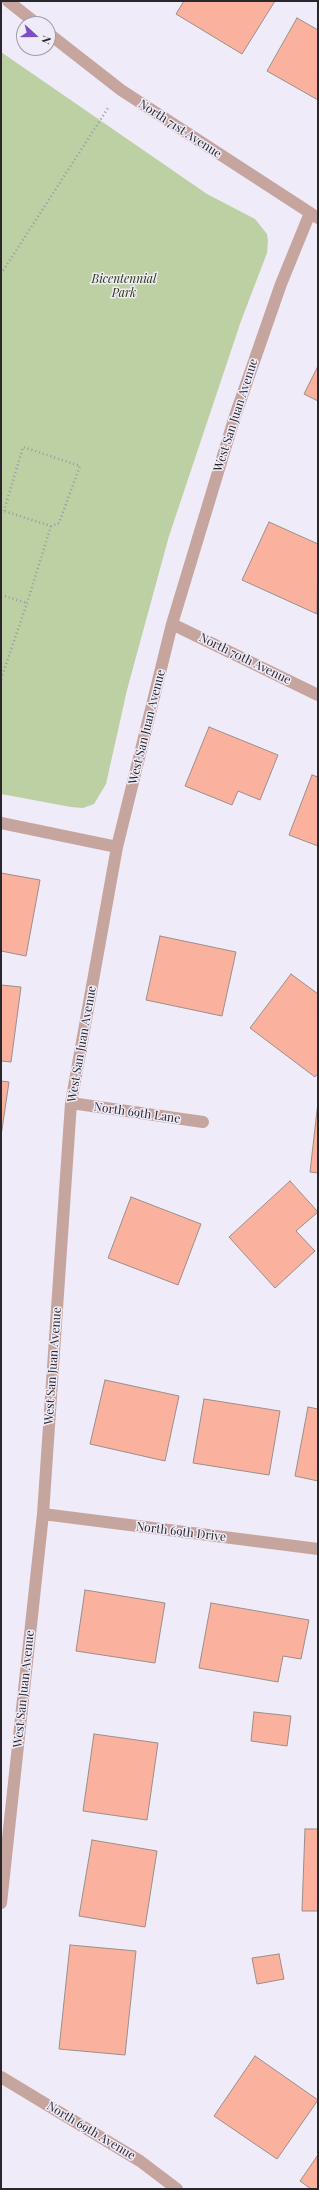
<!DOCTYPE html>
<style>
body{margin:0}
#map{position:relative;width:319px;height:2190px;overflow:hidden;background:#efebf8;font-family:"Playfair Display",serif}
canvas{display:block}
.frame{position:absolute;inset:0;border:2px solid #29272c;pointer-events:none}
.north{position:absolute;left:16px;top:16px;width:40px;height:40px;box-sizing:border-box;background:#efebf8;border:1px solid #a09da6;border-radius:50%;rotate:111deg;font-size:11px;font-weight:700;line-height:16px;text-align:center;color:#29272c}
.north::after{content:'';display:block;margin:auto;width:14px;height:18px;background:#7c4dc5;clip-path:polygon(50% 0,100% 100%,50% 72%,0 100%)}
</style>
<div id="map">
<canvas width="319" height="2190"></canvas>
<div class="frame"></div>
<div class="north">N</div>
</div>
<script>
const g = document.querySelector('canvas').getContext('2d');
g.lineJoin = 'round';
function fill(path, color) {
  g.fillStyle = color;
  g.fill(path, 'evenodd');
}
function shape(rows) {
  const path = new Path2D();
  for (const r of rows) {
    path.moveTo(r[0], r[1]);
    for (let i = 2; i < r.length; i += 2) path.lineTo(r[i], r[i + 1]);
  }
  return path;
}
function stroke(path, color, width, dash) {
  g.strokeStyle = color;
  g.lineWidth = width;
  g.lineCap = dash ? 'butt' : 'round';
  g.setLineDash(dash || []);
  g.stroke(path);
}
function drawText(font, color, halo, rows, align = 'center') {
  g.font = font + ' "Playfair Display",serif';
  g.lineWidth = 3;
  g.setLineDash([]);
  g.textBaseline = 'middle';
  g.strokeStyle = halo;
  g.fillStyle = color;
  for (const [text, x, y, turn = 0] of rows) {
    g.save();
    g.translate(x, y);
    g.rotate((+turn || 0) * Math.PI / 180);
    g.textAlign = isNaN(turn) ? turn : align;
    if (halo) g.strokeText(text, 0, 0);
    g.fillText(text, 0, 0);
    g.restore();
  }
}
const green = shape([
 [1,52,207,194,255,219,267,234,268,241,267,253,241,321,169,536,127,690,106,784,94,804,83,808,71,807,1,794]
]);
const building = shape([
 [184,1,275,1,242,54,176,14,184,1],
 [297,18,318,30,318,100,267,71,297,18],
 [318,366,318,401,304,394,318,366],
 [269,522,318,544,317,614,242,580,269,522],
 [209,727,278,755,260,800,238,791,232,805,185,786,209,727],
 [312,775,318,777,318,846,289,835,312,775],
 [1,873,40,880,26,956,1,951,1,873],
 [160,936,236,952,222,1016,146,1000,160,936],
 [291,974,318,994,318,1073,315,1077,250,1028,291,974],
 [1,985,21,987,11,1062,1,1061,1,985],
 [1,1081,9,1082,1,1136,1,1081],
 [318,1102,318,1173,310,1172,318,1102],
 [290,1181,318,1212,296,1231,315,1251,275,1288,229,1237,290,1181],
 [131,1197,201,1224,178,1285,108,1258,131,1197],
 [105,1380,179,1396,165,1461,90,1444,105,1380],
 [204,1399,280,1411,269,1475,193,1463,204,1399],
 [308,1407,318,1409,318,1481,295,1476,308,1407],
 [85,1590,165,1603,155,1663,76,1651,85,1590],
 [211,1603,309,1620,301,1659,283,1656,278,1682,199,1668,211,1603],
 [254,1712,291,1716,287,1746,251,1741,254,1712],
 [94,1734,158,1743,147,1820,83,1811,94,1734],
 [305,1829,318,1829,318,1911,302,1911,305,1829],
 [92,1840,157,1851,145,1927,79,1916,92,1840],
 [70,1945,136,1951,125,2055,59,2049,70,1945],
 [279,1954,284,1979,257,1984,252,1958,279,1954],
 [255,2056,318,2100,277,2159,214,2116,255,2056],
 [318,2155,318,2189,311,2189,300,2181,318,2155]
]);
const path = shape([
 [1,274,108,108],
 [1,510,4,511,51,526,59,523,80,466,23,447,4,511],
 [1,595,27,603],
 [1,679,27,603,51,526]
]);
const minor = shape([
 [8,1,37,24],
 [48,33,121,90,318,218],
 [172,624,318,695],
 [1,823,117,847],
 [71,1103,203,1122],
 [43,1514,318,1549],
 [1,1903,43,1514,71,1103,117,847,172,624,235,416,281,284,310,213],
 [1,2077,140,2161,177,2189]
]);
const streetNames = [
 ["North 71st Avenue",180,129,33],
 ["West San Juan Avenue",236,415,-72],
 ["North 70th Avenue",245,659,26],
 ["West San Juan Avenue",147,727,-76],
 ["West San Juan Avenue",82,1044,-80],
 ["North 69th Lane",137,1113,8],
 ["West San Juan Avenue",53,1366,-86],
 ["North 69th Drive",181,1532,7],
 ["West San Juan Avenue",24,1689,-84],
 ["North 69th Avenue",91,2131,31]
];
const parkNames = [
 ["Bicentennial",124,279],
 ["Park",124,293]
];
fill(green, '#bdd0a3');
fill(building, '#fab29e');
stroke(building, '#9b8e8a', 1);
stroke(path, '#9b98a2', 2.5, [1, 3]);
stroke(minor, '#c6a59f', 12);
drawText('12px', '#29272c', '#efebf8', streetNames);
drawText('italic 12px', '#2a390a', '#efebf8', parkNames);
</script>
